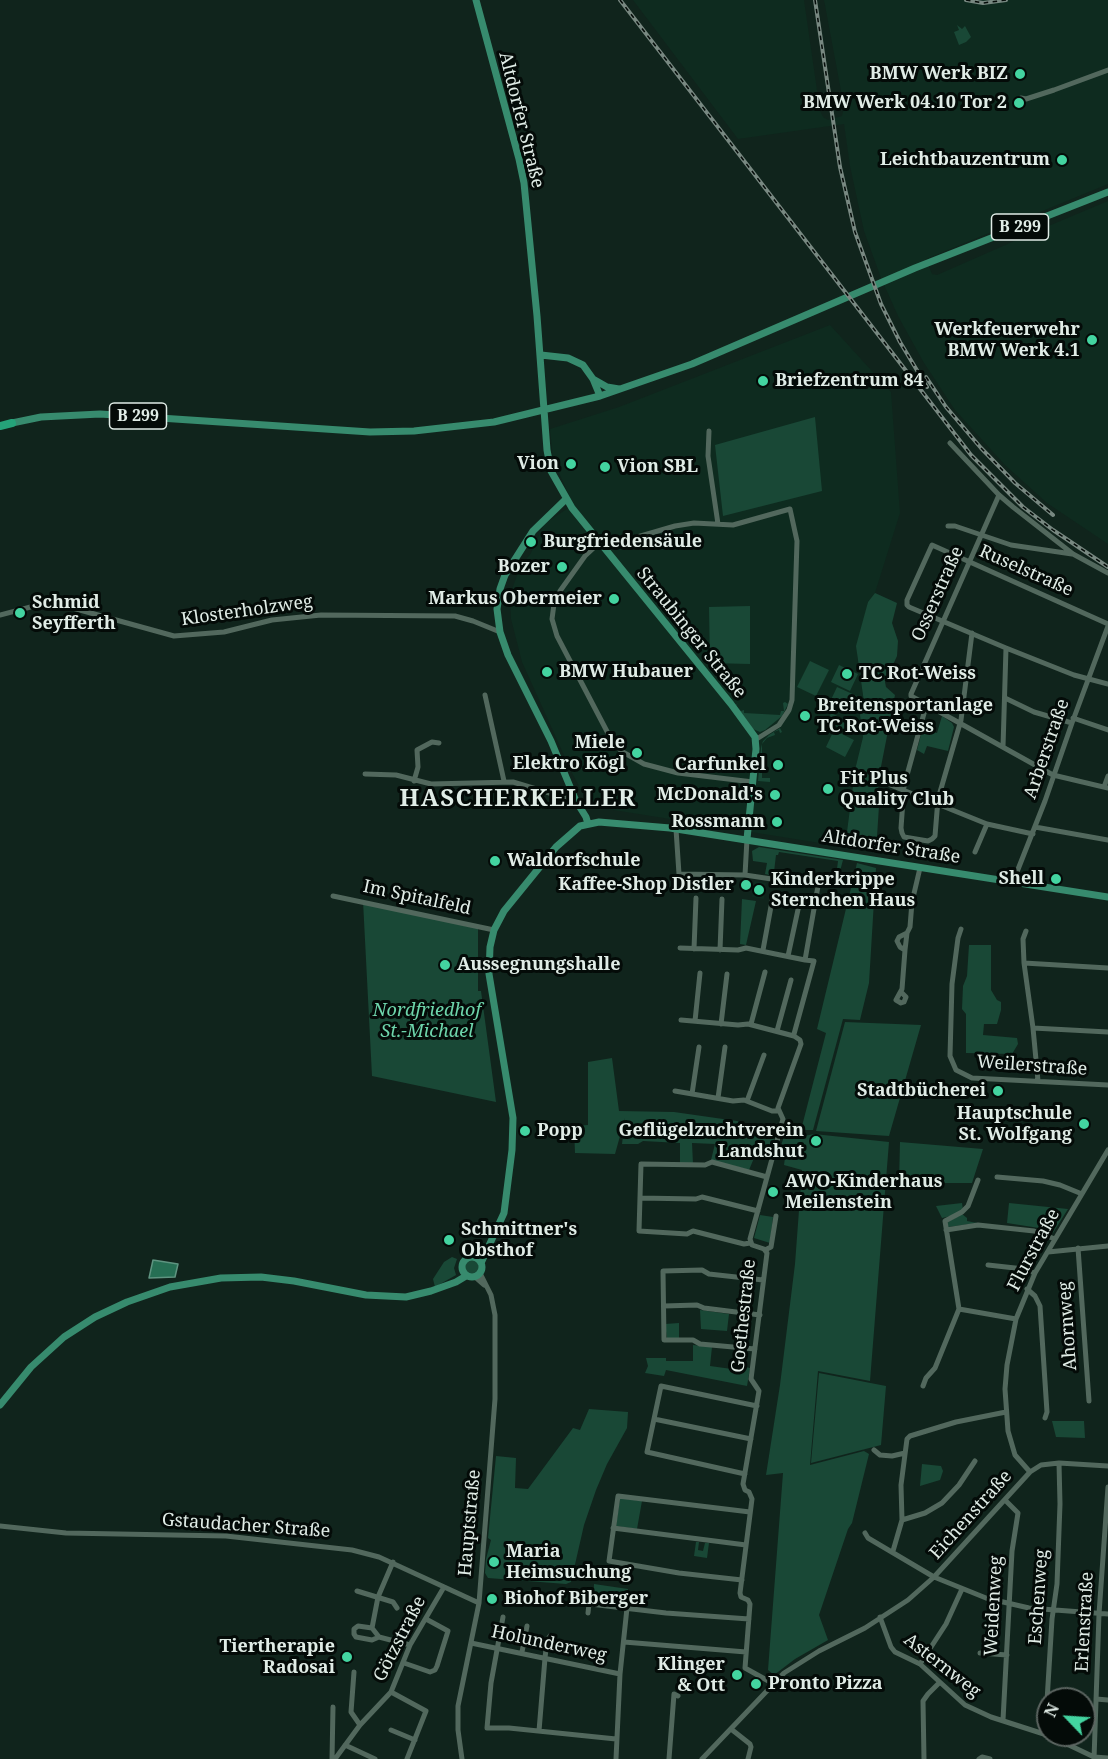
<!DOCTYPE html>
<meta charset="utf-8">
<style>
body{margin:0}
#map{position:relative;width:1108px;height:1759px;overflow:hidden;background:#10241c;font-family:"Noto Serif",serif}
canvas{display:block}
.north{position:absolute;left:1036px;top:1687px;width:60px;height:60px;box-sizing:border-box;background:#040b08;border:2px solid #5c6561;border-radius:50%;rotate:295deg;font-size:16px;font-weight:700;line-height:24px;text-align:center;color:#e0ece6}
.north::after{content:'';display:block;margin:auto;width:21px;height:27px;background:#43d4a0;clip-path:polygon(50% 0,100% 100%,50% 72%,0 100%)}
</style>
<div id="map">
<canvas width="1108" height="1759"></canvas>
<div class="north">N</div>
</div>
<script>
const g = document.querySelector('canvas').getContext('2d');
g.lineJoin = 'round';
function fill(path, color) {
  g.fillStyle = color;
  g.fill(path, 'evenodd');
}
function shape(rows) {
  const path = new Path2D();
  for (const r of rows) {
    if (r.length === 3) {
      path.moveTo(r[0] + r[2], r[1]);
      path.arc(r[0], r[1], r[2], 0, 2 * Math.PI);
      continue;
    }
    path.moveTo(r[0], r[1]);
    for (let i = 2; i < r.length; i += 2) path.lineTo(r[i], r[i + 1]);
  }
  return path;
}
function stroke(path, color, width, dash) {
  g.strokeStyle = color;
  g.lineWidth = width;
  g.lineCap = dash ? 'butt' : 'round';
  g.setLineDash(dash || []);
  g.stroke(path);
}
function drawText(font, color, halo, rows, align = 'center') {
  g.font = font + ' "Noto Serif",serif';
  g.lineWidth = 6;
  g.setLineDash([]);
  g.textBaseline = 'middle';
  g.strokeStyle = halo;
  g.fillStyle = color;
  for (const [text, x, y, turn = 0] of rows) {
    g.save();
    g.translate(x, y);
    g.rotate((+turn || 0) * Math.PI / 180);
    g.textAlign = isNaN(turn) ? turn : align;
    if (halo) g.strokeText(text, 0, 0);
    g.fillText(text, 0, 0);
    g.restore();
  }
}
const built = shape([
 [633,0,804,0,820,111,823,117,828,120,842,116,844,107,824,0,1108,0,1108,184,926,259,932,274,937,275,1019,239,1020,233,1023,232,1027,235,1108,201,1108,544,1047,503,1005,465,955,410,924,363,898,316,881,278,864,231,850,166,844,124,738,139],
 [830,325,891,392,900,513,875,593,868,602,857,655,864,702,860,715,863,737,855,770,845,847,601,808,587,801,572,773,522,662,511,619,510,595,520,567,531,553,544,524,573,505,553,459,550,429,619,407],
 [754,881,766,883,764,899,752,897]
]);
const green = shape([
 [957,25,962,29,965,26,971,37,966,42,959,45,954,32,959,30],
 [815,417,822,491,723,516,715,445],
 [875,593,897,603,892,623,898,641,897,656,885,682,886,687,895,695,878,782,879,806,876,852,845,847,855,770,863,737,860,715,864,702,856,646,868,602],
 [750,606,750,664,710,663,709,607],
 [810,661,829,670,816,696,797,687],
 [839,665,858,674,850,691,831,682],
 [837,687,857,696,848,713,829,704],
 [785,702,788,704,782,716,765,730,760,732,753,729,736,707,736,705,738,703,736,706,741,711,744,710,744,713,780,715,781,711,784,711,783,703],
 [831,713,850,722,846,731,827,722],
 [942,716,952,723,954,727,948,751,927,746,924,754,917,750,923,727,937,733],
 [780,728,782,732,780,733,779,730,774,732,775,735,767,738,762,744,762,778,770,778,770,782,758,781,761,748,762,744,763,741,769,735],
 [834,730,854,740,845,757,826,747],
 [759,847,843,860,836,886,800,881,801,878,835,884,838,861,779,852,778,855,776,855,774,872,777,872,776,875,795,878,794,880,782,878,765,874,767,863,753,861,752,851],
 [857,863,876,868,869,983,860,1020,843,1019,813,1130,801,1130,826,1033,817,1029],
 [742,899,756,901,746,945,740,944],
 [363,901,478,926,478,991,481,991,496,1102,372,1076],
 [969,945,991,945,991,990,997,1000,1001,1002,1001,1010,997,1024,984,1024,983,1035,1017,1038,1018,1044,1012,1054,966,1053,966,1014,962,1009,963,986,967,976],
 [845,1022,921,1025,889,1136,816,1131],
 [612,1058,619,1111,674,1112,737,1121,776,1132,770,1154,757,1151,749,1170,711,1160,715,1144,692,1143,693,1164,680,1163,680,1143,643,1141,638,1144,622,1144,625,1118,615,1154,575,1153,574,1126,588,1125,588,1062],
 [814,1134,889,1142,870,1381,818,1371,810,1465,864,1451,869,1454,852,1523,848,1529,819,1615,828,1640,795,1659,774,1675,768,1670,783,1473,766,1475,780,1385,795,1264,802,1170,784,1165,785,1158,778,1156,784,1136,799,1137],
 [900,1142,983,1149,972,1183,899,1183],
 [962,1203,963,1210,951,1216,942,1218,936,1206],
 [1009,1203,1068,1209,1053,1233,1039,1228,1007,1223],
 [962,1214,967,1218,967,1221,977,1223,948,1227,948,1222],
 [760,1215,773,1217,770,1243,754,1238],
 [452,1257,457,1259,454,1268,456,1275,435,1287,433,1279,444,1262],
 [472,1267,8],
 [700,1310,729,1314,727,1331,701,1329],
 [679,1323,679,1339,667,1338,665,1324],
 [693,1345,712,1347,710,1366,739,1370,740,1366,750,1368,747,1386,666,1370,664,1376,645,1373,648,1366,646,1358,666,1358,666,1361,693,1361],
 [819,1373,886,1386,881,1445,811,1463],
 [589,1409,628,1412,627,1428,607,1464,596,1490,584,1525,571,1582,566,1584,488,1578,485,1573,486,1559,491,1540,488,1538,496,1456,516,1458,515,1488,528,1489,573,1428,580,1430],
 [1052,1421,1084,1421,1085,1438,1056,1437],
 [922,1464,941,1466,943,1471,940,1480,920,1486],
 [620,1498,642,1501,637,1529,616,1526],
 [696,1542,699,1542,698,1550,703,1551,705,1543,709,1543,707,1558,694,1556],
 [594,1584,628,1589,626,1605,593,1601]
]);
const water = shape([
 [153,1260,178,1264,175,1277,149,1278,153,1260]
]);
const minor = shape([
 [1021,98,1026,99,1054,90,1108,70],
 [709,431,708,456,718,524],
 [950,443,999,495,1013,507,1073,554,1108,573],
 [999,495,911,694,911,696,1053,775,1108,788],
 [948,526,955,526,1011,545,1072,554],
 [599,543,585,556,560,591,554,604,552,619,557,636,611,739,621,751,644,764,678,773,753,782],
 [603,547,675,526,694,523,733,525,790,509,797,541,792,700,789,710,779,725,755,740],
 [0,615,38,605,69,607,174,636,224,632,272,620,321,615,455,616,473,621,500,632],
 [1108,624,932,545,907,600,907,605,909,607,1006,648,1074,675,1108,684],
 [485,695,504,781],
 [1005,698,1034,712,1072,723],
 [926,706,904,786,901,828,902,833,904,837,928,841,932,839,935,836,938,799,961,720,972,633],
 [1073,718,1108,730],
 [1003,747,1006,648],
 [365,774,396,775,431,784,513,782,576,801],
 [414,781,418,767,417,750,432,742,439,743],
 [888,784,987,824,1033,834],
 [1104,787,1108,776],
 [1035,827,1108,840],
 [676,829,679,874,745,875,818,886,805,960,814,961,794,1034,794,1036,800,1040,801,1044,778,1108,783,1119,750,1239,752,1245,764,1249,767,1253,751,1379,759,1391,743,1484,745,1490,749,1492,752,1499,740,1593,741,1597,748,1600,750,1604,745,1668,772,1683],
 [975,852,987,824],
 [745,875,747,839],
 [1013,882,1045,801,1072,723,1108,626],
 [333,896,494,930],
 [961,929,958,938,952,984,950,1056,956,1070,972,1078,1108,1085],
 [1026,931,1023,939,1024,963,1033,1028,1038,1081],
 [907,933,905,950,900,947,897,941,899,937,907,933,910,927,912,902,920,868],
 [680,948,738,950,746,948,805,960],
 [694,949,696,898],
 [720,950,722,899],
 [763,950,772,901],
 [788,956,799,905],
 [1024,963,1108,968],
 [901,992,906,997,904,1002,901,1003,896,1000,902,989,905,950],
 [681,1020,738,1025,748,1024,794,1036],
 [695,1021,700,973],
 [721,1024,727,974],
 [751,1024,765,972],
 [1033,1028,1108,1032],
 [777,1031,791,980],
 [675,1091,733,1101,744,1100,772,1111,778,1111],
 [692,1094,699,1047],
 [718,1098,725,1047],
 [747,1101,764,1055],
 [997,1177,1043,1181,1060,1185,1082,1194],
 [640,1198,696,1199,702,1197,758,1211],
 [946,1230,978,1225,1034,1231,1055,1239],
 [750,1243,744,1244,693,1231,687,1234,639,1231,641,1164,705,1165,712,1162,767,1177],
 [1078,1248,1089,1401],
 [765,1250,771,1247,776,1216],
 [1048,1252,1108,1246],
 [988,1265,1024,1269,1035,1273],
 [475,1277,484,1285],
 [1027,1289,1035,1296,1040,1306,1047,1412,1045,1418],
 [664,1306,697,1305,704,1308,760,1315],
 [959,1309,1016,1319],
 [755,1349,700,1344,693,1340,664,1340,663,1271,702,1270,709,1274,763,1280],
 [923,1386,926,1378,935,1368,959,1309,945,1221,962,1212,968,1206,978,1180],
 [654,1419,751,1439],
 [874,1450,880,1455,892,1456,905,1453],
 [1030,1472,1015,1455,1008,1431,1005,1389,1007,1365,1016,1319,1035,1273,1108,1150],
 [745,1474,647,1452,661,1386,757,1406],
 [902,1520,925,1513,942,1503,959,1485,975,1461],
 [0,1526,66,1533,226,1536,352,1550,379,1557,479,1603],
 [613,1528,746,1545],
 [865,1533,868,1538,934,1577,986,1598,1029,1608,1108,1614],
 [893,1551,902,1520,901,1485,907,1439,910,1436,956,1422,1006,1412],
 [742,1580,679,1573,609,1561,618,1496,750,1512],
 [357,1591,393,1602,397,1608],
 [590,1604,666,1613,749,1619],
 [588,1613,590,1595],
 [503,1617,491,1683,487,1728,509,1728,616,1739],
 [880,1617,891,1647,895,1652,920,1664,965,1705,991,1717,1047,1735],
 [372,1628,378,1597,393,1562],
 [379,1637,372,1640,356,1637,354,1634,354,1629,358,1626,372,1628,379,1637,410,1645],
 [624,1642,746,1652],
 [471,1643,620,1674],
 [522,1652,527,1626],
 [980,1653,1007,1655],
 [404,1663,430,1672,435,1670,437,1666,448,1631,426,1619],
 [920,1664,946,1624,962,1589],
 [354,1672,351,1712,360,1725],
 [391,1692,426,1711,407,1759],
 [1096,1699,1108,1700],
 [1003,1720,1012,1551,1018,1513,1005,1500],
 [731,1729,750,1744,751,1747,748,1759],
 [391,1730,415,1740],
 [539,1731,545,1658,547,1640,550,1636],
 [1045,1734,1052,1619,1057,1584,1060,1504,1059,1463],
 [1048,1735,1094,1757,1108,1758],
 [345,1745,375,1759],
 [332,1759,333,1707],
 [335,1759,360,1725,391,1692,410,1645,444,1587],
 [462,1759,458,1730,458,1706,479,1603,495,1399,495,1315,491,1295,480,1273],
 [616,1759,620,1674,627,1608],
 [669,1759,674,1694,678,1696],
 [702,1759,784,1673,819,1651,865,1628,908,1600,934,1577,1030,1472,1041,1465,1059,1463,1108,1466],
 [924,1759,923,1701,928,1694,939,1683],
 [979,1759,982,1757,990,1759],
 [1094,1759,1099,1614,1108,1487]
]);
const major = shape([
 [476,0,519,159,524,183,537,316,547,450,551,471,572,508,731,704,755,737,756,749,747,839],
 [541,355,568,358,583,365,593,379,600,396],
 [593,379,607,387,619,389],
 [12,423,41,417,100,414,370,432,414,431,494,422,600,396,692,364,915,268,1108,192],
 [565,500,533,531,505,575,500,589,497,609,500,632,508,655,551,741,576,801,586,817,588,824],
 [472,1267,10],
 [481,1263,504,1213,512,1150,513,1118,489,974,490,947,494,930,504,911,556,847,580,826,599,822,670,828,1108,897],
 [0,1405,31,1367,64,1337,95,1317,127,1302,170,1287,221,1278,261,1277,294,1281,366,1295,406,1297,431,1291,456,1282,466,1276]
]);
const highway = shape([
 [0,426,12,423]
]);
const rail = shape([
 [620,0,971,455,1023,507,1053,530,1108,567],
 [815,0,840,167,855,232,881,304,900,342,927,387],
 [966,0,983,3,1006,0],
 [926,377,946,407,981,448,1015,483,1053,515]
]);
const markers = [
 [1020,74,6,"#43d4a0"],
 [1019,103,6,"#43d4a0"],
 [1062,160,6,"#43d4a0"],
 [1092,340,6,"#43d4a0"],
 [763,381,6,"#43d4a0"],
 [571,464,6,"#43d4a0"],
 [605,467,6,"#43d4a0"],
 [531,542,6,"#43d4a0"],
 [562,567,6,"#43d4a0"],
 [614,599,6,"#43d4a0"],
 [20,613,6,"#43d4a0"],
 [547,672,6,"#43d4a0"],
 [847,674,6,"#43d4a0"],
 [805,716,6,"#43d4a0"],
 [637,753,6,"#43d4a0"],
 [778,765,6,"#43d4a0"],
 [828,789,6,"#43d4a0"],
 [775,795,6,"#43d4a0"],
 [777,822,6,"#43d4a0"],
 [495,861,6,"#43d4a0"],
 [1056,879,6,"#43d4a0"],
 [746,885,6,"#43d4a0"],
 [759,890,6,"#43d4a0"],
 [445,965,6,"#43d4a0"],
 [998,1091,6,"#43d4a0"],
 [1084,1124,6,"#43d4a0"],
 [525,1131,6,"#43d4a0"],
 [816,1141,6,"#43d4a0"],
 [773,1192,6,"#43d4a0"],
 [449,1240,6,"#43d4a0"],
 [494,1562,6,"#43d4a0"],
 [492,1599,6,"#43d4a0"],
 [347,1657,6,"#43d4a0"],
 [737,1675,6,"#43d4a0"],
 [756,1684,6,"#43d4a0"]
];
const shields = [
 [1020,227,57],
 [138,416,57]
];
const shieldNames = [
 ["B 299",1020,227],
 ["B 299",138,416]
];
const poiNames = [
 ["BMW Werk BIZ",1008,74],
 ["BMW Werk 04.10 Tor 2",1007,103],
 ["Leichtbauzentrum",1050,160],
 ["Werkfeuerwehr",1080,330],
 ["BMW Werk 4.1",1080,351],
 ["Briefzentrum 84",775,381,"left"],
 ["Vion",559,464],
 ["Vion SBL",617,467,"left"],
 ["Burgfriedensäule",543,542,"left"],
 ["Bozer",550,567],
 ["Markus Obermeier",602,599],
 ["Schmid",32,603,"left"],
 ["Seyfferth",32,624,"left"],
 ["BMW Hubauer",559,672,"left"],
 ["TC Rot-Weiss",859,674,"left"],
 ["Breitensportanlage",817,706,"left"],
 ["TC Rot-Weiss",817,727,"left"],
 ["Miele",625,743],
 ["Elektro Kögl",625,764],
 ["Carfunkel",766,765],
 ["Fit Plus",840,779,"left"],
 ["Quality Club",840,800,"left"],
 ["McDonald's",763,795],
 ["Rossmann",765,822],
 ["Waldorfschule",507,861,"left"],
 ["Shell",1044,879],
 ["Kinderkrippe",771,880,"left"],
 ["Sternchen Haus",771,901,"left"],
 ["Kaffee-Shop Distler",734,885],
 ["Aussegnungshalle",457,965,"left"],
 ["Stadtbücherei",986,1091],
 ["Hauptschule",1072,1114],
 ["St. Wolfgang",1072,1135],
 ["Popp",537,1131,"left"],
 ["Geflügelzuchtverein",804,1131],
 ["Landshut",804,1152],
 ["AWO-Kinderhaus",785,1182,"left"],
 ["Meilenstein",785,1203,"left"],
 ["Schmittner's",461,1230,"left"],
 ["Obsthof",461,1251,"left"],
 ["Maria",506,1552,"left"],
 ["Heimsuchung",506,1573,"left"],
 ["Biohof Biberger",504,1599,"left"],
 ["Tiertherapie",335,1647],
 ["Radosai",335,1668],
 ["Klinger",725,1665],
 ["& Ott",725,1686],
 ["Pronto Pizza",768,1684,"left"]
];
const streetNames = [
 ["Altdorfer Straße",521,120,76],
 ["Ruselstraße",1026,571,24],
 ["Osserstraße",938,594,-66],
 ["Klosterholzweg",247,611,-8],
 ["Straubinger Straße",691,633,51],
 ["Arberstraße",1047,749,-71],
 ["Altdorfer Straße",891,847,9],
 ["Im Spitalfeld",417,898,12],
 ["Weilerstraße",1032,1066,4],
 ["Flurstraße",1034,1250,-62],
 ["Goethestraße",744,1316,-84],
 ["Ahornweg",1068,1326,-94],
 ["Eichenstraße",971,1515,-48],
 ["Hauptstraße",470,1523,-85],
 ["Gstaudacher Straße",246,1526,4],
 ["Eschenweg",1039,1597,-86],
 ["Weidenweg",994,1606,-87],
 ["Erlenstraße",1085,1622,-87],
 ["Götzstraße",400,1639,-63],
 ["Holunderweg",549,1644,12],
 ["Asternweg",942,1666,38]
];
const parkNames = [
 ["Nordfriedhof",427,1011],
 ["St.-Michael",427,1032]
];
const districtNames = [
 ["HASCHERKELLER",518,799]
];
fill(built, '#0e2b1f');
fill(green, '#194836');
fill(water, '#266f54');
stroke(water, '#5e9480', 1.5);
stroke(minor, '#52685d', 5);
stroke(major, '#378b6e', 7);
stroke(highway, '#25a379', 8);
stroke(rail, '#788881', 4);
stroke(rail, '#040b08', 1.5, [4.5]);
for (const [x, y, r, color] of markers) {
  const dot = new Path2D();
  dot.arc(x, y, r, 0, 2 * Math.PI);
  g.fillStyle = color;
  g.fill(dot);
  stroke(dot, '#040b08', 2);
}
for (const [x, y, w] of shields) {
  const box = new Path2D();
  box.roundRect(x - w / 2, y - 13, w, 26, 4.5);
  g.fillStyle = '#040b08';
  g.fill(box);
  stroke(box, '#e0ece6', 1.5);
}
drawText('bold 16px', '#e0ece6', null, shieldNames);
drawText('bold 18px', '#e0ece6', '#040b08', poiNames, 'right');
drawText('18px', '#e0ece6', '#040b08', streetNames);
drawText('italic 18px', '#6ed6ac', '#040b08', parkNames);
g.letterSpacing = '1.5px';
drawText('bold 24px', '#e0ece6', '#040b08', districtNames);
g.letterSpacing = '0px';
</script>
